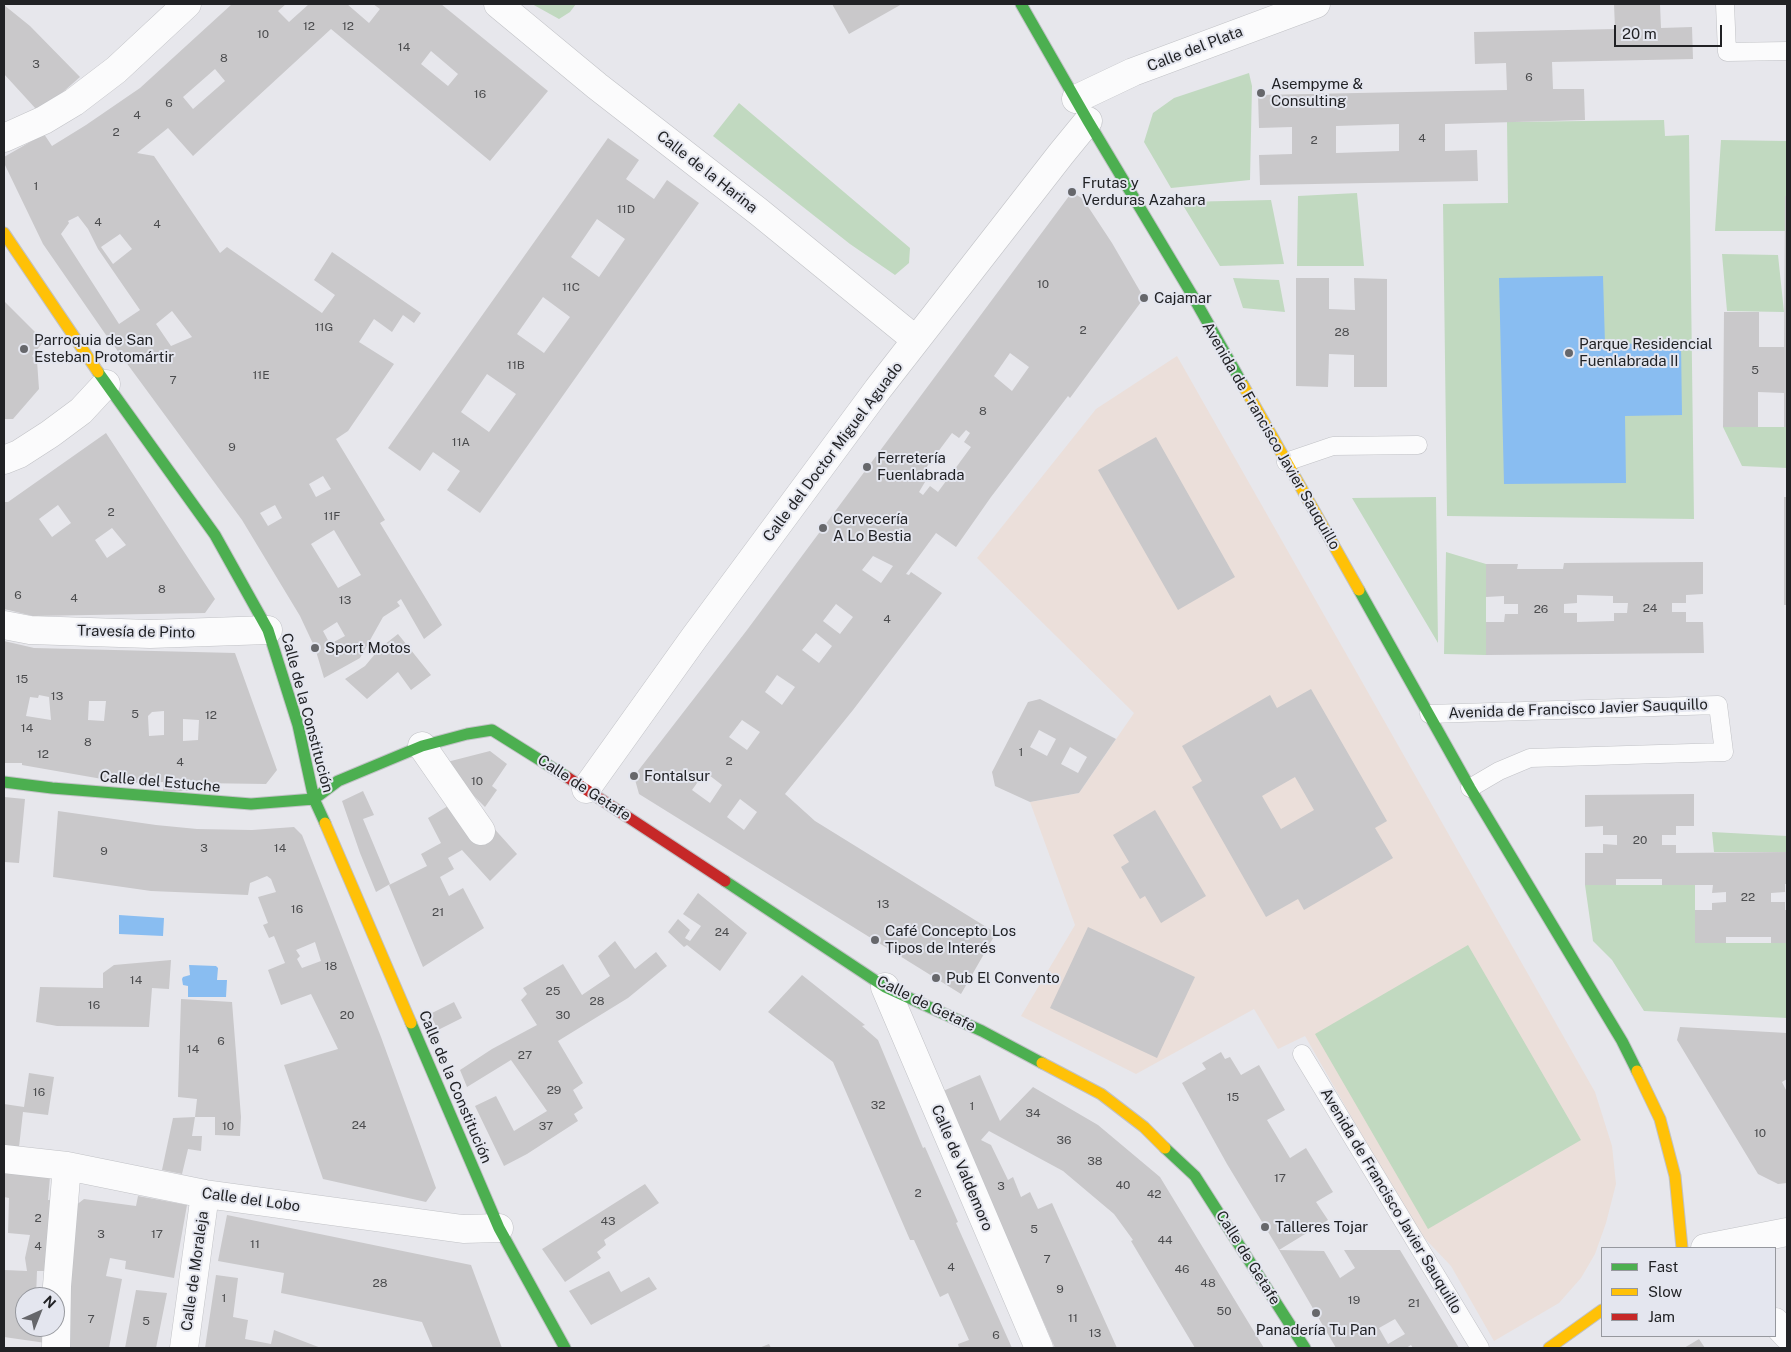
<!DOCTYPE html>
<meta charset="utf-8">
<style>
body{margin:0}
#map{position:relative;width:1791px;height:1352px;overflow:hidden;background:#e7e7ec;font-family:"Public Sans",sans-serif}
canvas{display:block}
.frame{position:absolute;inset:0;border:5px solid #212225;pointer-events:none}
.legend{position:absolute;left:1601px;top:1247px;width:175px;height:90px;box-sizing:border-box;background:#e4e6ef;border:1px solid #96989e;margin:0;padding:6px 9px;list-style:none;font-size:15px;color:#212225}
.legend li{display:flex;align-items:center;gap:10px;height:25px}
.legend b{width:25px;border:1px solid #96989e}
.north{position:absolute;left:15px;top:1287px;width:50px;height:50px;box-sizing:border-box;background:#e4e6ef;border:1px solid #96989e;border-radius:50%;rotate:44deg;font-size:14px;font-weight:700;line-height:20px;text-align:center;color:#212225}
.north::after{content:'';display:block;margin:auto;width:18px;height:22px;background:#66676b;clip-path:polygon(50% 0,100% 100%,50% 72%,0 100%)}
.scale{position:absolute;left:1614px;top:25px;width:108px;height:22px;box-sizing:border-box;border:2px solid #212225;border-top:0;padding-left:6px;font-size:15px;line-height:18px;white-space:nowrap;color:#212225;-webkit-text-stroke:4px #e4e6ef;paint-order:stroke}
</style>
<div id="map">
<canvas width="1791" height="1352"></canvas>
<div class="frame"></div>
<ul class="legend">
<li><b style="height:6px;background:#4caf50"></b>Fast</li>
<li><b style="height:6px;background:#ffc107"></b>Slow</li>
<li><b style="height:6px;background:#c62828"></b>Jam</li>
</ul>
<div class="north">N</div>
<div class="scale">20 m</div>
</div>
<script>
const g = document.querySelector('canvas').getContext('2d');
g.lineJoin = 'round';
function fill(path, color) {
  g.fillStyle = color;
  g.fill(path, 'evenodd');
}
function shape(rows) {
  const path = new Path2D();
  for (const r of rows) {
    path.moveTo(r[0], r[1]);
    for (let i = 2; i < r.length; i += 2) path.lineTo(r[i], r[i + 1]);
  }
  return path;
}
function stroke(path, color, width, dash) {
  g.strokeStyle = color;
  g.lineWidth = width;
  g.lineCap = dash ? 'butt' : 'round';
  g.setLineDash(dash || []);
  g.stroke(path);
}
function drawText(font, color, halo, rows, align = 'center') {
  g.font = font + ' "Public Sans",sans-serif';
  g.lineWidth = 4;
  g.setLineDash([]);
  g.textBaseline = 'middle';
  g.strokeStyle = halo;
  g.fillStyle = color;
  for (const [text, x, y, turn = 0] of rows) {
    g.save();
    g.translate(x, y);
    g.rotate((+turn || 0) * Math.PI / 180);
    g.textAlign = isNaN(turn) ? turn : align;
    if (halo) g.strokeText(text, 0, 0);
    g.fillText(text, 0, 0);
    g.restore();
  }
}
const education = shape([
 [1177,356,1595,1092,1612,1146,1616,1184,1606,1223,1595,1254,1581,1278,1559,1303,1494,1341,1451,1266,1415,1228,1305,1036,1278,1049,1254,1009,1136,1074,1021,1016,1075,925,1030,802,1079,793,1134,713,977,558,1096,409]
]);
const green = shape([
 [532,4,576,4,570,12,559,19],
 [1249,73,1252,86,1250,180,1171,188,1144,142,1153,113,1174,98],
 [739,103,910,248,909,263,895,275,850,244,713,136],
 [1664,120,1665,136,1689,135,1694,519,1447,516,1443,204,1508,203,1507,122],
 [1721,140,1787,141,1787,196,1785,197,1785,231,1715,231],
 [1357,193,1364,266,1297,266,1298,196],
 [1271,200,1284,264,1220,266,1181,202],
 [1722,254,1778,255,1784,312,1727,311],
 [1233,278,1279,280,1285,312,1243,308],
 [1723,427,1787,427,1787,468,1742,466],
 [1436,497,1438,643,1352,498],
 [1446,552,1486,564,1486,655,1444,654],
 [1712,832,1787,836,1787,852,1714,852],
 [1585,885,1695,885,1695,943,1787,943,1787,1018,1644,1011,1612,960,1593,941],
 [1468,945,1581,1140,1428,1229,1315,1034]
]);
const water = shape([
 [1603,276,1605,344,1681,343,1682,415,1625,416,1626,483,1504,484,1499,278],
 [119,915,164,918,163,936,119,934],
 [189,965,216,966,218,968,217,980,227,980,226,997,188,997,188,986,183,985,182,979,183,977,190,975]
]);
const building = shape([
 [232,4,286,4,278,11,289,22,309,4,347,4,369,23,380,9,373,4,441,4,548,91,490,161,331,29,193,156,168,128,137,153,154,156,220,253,227,247,322,313,335,295,314,280,332,252,421,313,414,323,403,315,392,332,374,319,359,342,394,364,348,431,336,439,385,520,380,523,442,625,424,639,401,599,397,602,400,606,383,617,360,658,324,678,315,648,300,616,242,520,106,335,43,244,4,163,4,157,44,134,52,146,86,125,140,88],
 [431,51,458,74,448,86,421,64],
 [215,69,225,81,193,109,183,97],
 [78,216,88,229,98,249,140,310,119,324,61,234,69,223,68,221],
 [120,234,132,249,113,264,101,247],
 [172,311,192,337,171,346,156,324],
 [323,476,331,489,316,497,309,484],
 [275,505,282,518,268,526,260,513],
 [334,530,361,575,338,588,311,544],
 [337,622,345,636,330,644,323,631],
 [832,4,902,4,849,34],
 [1614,4,1660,4,1661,28,1692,27,1693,59,1552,62,1553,89,1584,89,1585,120,1445,124,1445,151,1477,150,1478,181,1260,185,1259,155,1292,154,1292,127,1259,128,1258,95,1507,90,1506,63,1475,64,1474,32,1615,29],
 [1399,124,1399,151,1336,153,1336,126],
 [4,5,30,26,80,77,63,92,36,109,4,74],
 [608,138,639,160,626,179,654,199,667,180,699,203,480,513,447,490,460,471,433,452,420,471,388,448],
 [597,219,625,239,599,277,571,257],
 [543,297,570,317,544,353,517,334],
 [487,374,516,394,489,432,461,412],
 [1072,192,1083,199,1112,243,1144,298,1070,398,1068,396,991,497,956,547,936,533,906,574,909,575,911,572,942,593,853,710,785,794,815,821,996,933,961,994,639,794,634,776,747,630],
 [1010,353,1029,367,1012,391,994,376],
 [966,430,970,433,964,442,971,447,938,492,930,486,923,495,919,492,925,482,920,476,952,433,959,438],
 [873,556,893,566,881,583,862,570],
 [836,604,853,617,840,634,823,621],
 [816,633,832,646,819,663,802,650],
 [777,675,795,687,782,705,765,692],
 [742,720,760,732,747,750,729,737],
 [705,772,722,785,710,803,692,790],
 [740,799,757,812,744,830,727,817],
 [1785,196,1787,196,1787,427,1784,427,1784,393,1758,392,1758,427,1723,427,1724,312,1759,312,1759,347,1784,347],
 [1296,278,1329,278,1329,309,1355,310,1354,278,1387,279,1387,387,1354,387,1354,355,1329,354,1328,387,1296,386],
 [4,301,44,341,32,356,37,361,39,389,13,419,4,419],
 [106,433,215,599,205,613,33,616,4,609,4,502,8,502],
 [58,505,71,523,52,537,39,519],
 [112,528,126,545,107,558,95,540],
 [1156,437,1235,577,1178,610,1098,470],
 [1784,497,1787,497,1787,605,1784,605],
 [1703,562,1703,594,1686,595,1686,603,1672,603,1672,612,1686,612,1686,622,1703,622,1704,653,1486,655,1486,622,1504,622,1505,614,1518,614,1518,604,1504,604,1504,596,1486,597,1486,564,1518,564,1517,569,1563,569,1564,563],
 [1577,595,1613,596,1613,603,1628,603,1627,613,1614,613,1614,621,1577,622,1577,613,1564,613,1564,604,1577,603],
 [398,634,431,675,411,690,398,672,367,699,345,679,365,666,380,648],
 [4,641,34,648,235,653,277,770,266,784,197,783,197,791,163,791,163,782,125,783,22,765,22,763,4,763],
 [39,695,49,697,51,720,26,716,30,697,38,698],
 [89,701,106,701,104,721,88,720],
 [164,711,164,735,149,736,148,716,152,712],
 [183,719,199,720,198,740,183,741],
 [1311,689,1387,821,1375,828,1393,858,1304,910,1298,899,1266,917,1192,787,1202,781,1182,746,1270,695,1277,708],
 [1295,777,1314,810,1281,829,1262,796],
 [1040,699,1116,739,1079,793,1030,802,995,786,992,772,1028,702],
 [1039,730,1056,739,1047,756,1030,747],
 [1070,747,1087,757,1078,773,1061,764],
 [490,751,507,764,492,786,497,790,485,807,453,775,447,762],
 [363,791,374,815,363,819,390,884,376,892,360,853,342,801],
 [1694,794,1694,826,1676,826,1676,835,1662,835,1662,845,1676,845,1676,853,1787,852,1787,884,1785,884,1785,892,1771,893,1771,902,1785,902,1785,910,1787,910,1787,943,1771,943,1771,937,1726,937,1726,943,1695,943,1695,910,1712,910,1712,903,1726,902,1726,892,1712,893,1713,885,1662,885,1662,879,1616,879,1616,885,1585,885,1585,853,1603,853,1603,844,1617,845,1617,835,1603,835,1603,826,1585,827,1585,795],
 [4,797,25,799,19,863,4,862],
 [448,806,471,840,490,824,517,854,490,881,462,850,448,858,454,869,440,877,449,896,463,888,484,928,423,967,389,885,427,866,421,854,441,843,428,818],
 [1155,810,1206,896,1161,923,1145,896,1140,899,1121,867,1129,862,1113,835],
 [58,811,156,825,197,829,252,830,294,827,302,835,381,1037,436,1188,426,1202,323,1179,284,1065,338,1049,311,994,281,1005,268,970,285,963,274,936,269,938,263,925,268,923,258,897,276,892,271,879,267,876,250,883,248,895,151,891,53,877],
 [315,942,321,961,302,968,297,959,300,956,296,950],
 [698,893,747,933,720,971,687,945,684,947,668,932,678,919,690,930,685,938,690,941,701,926,683,914],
 [1088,927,1195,977,1157,1058,1050,1008],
 [615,941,635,969,656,952,667,966,628,998,558,1041,583,1083,573,1090,583,1108,574,1114,578,1121,527,1154,504,1166,475,1106,496,1096,514,1131,547,1111,511,1060,467,1087,460,1070,492,1049,537,1025,521,1000,527,994,523,988,563,964,582,995,610,976,598,956],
 [171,960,169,989,152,988,149,1027,57,1026,36,1022,40,987,103,988,103,973,114,965],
 [802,975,865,1025,862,1026,878,1040,923,1148,925,1147,958,1222,956,1223,1012,1348,959,1348,958,1344,969,1340,948,1293,940,1297,914,1240,910,1240,833,1062,768,1012],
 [181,999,232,1002,241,1117,240,1136,215,1135,215,1117,195,1117,197,1099,178,1097],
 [454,1002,462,1018,438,1030,430,1014],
 [1680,1027,1787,1033,1787,1079,1782,1082,1787,1092,1787,1183,1778,1184,1758,1174,1677,1040],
 [1221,1052,1225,1059,1230,1057,1241,1075,1259,1065,1285,1110,1267,1120,1290,1158,1306,1148,1333,1192,1316,1202,1328,1220,1279,1250,1227,1164,1182,1083,1206,1069,1202,1063],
 [29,1073,54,1077,48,1115,23,1112,19,1147,4,1145,4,1104,24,1107],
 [980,1075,1000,1121,1033,1087,1098,1125,1160,1177,1264,1348,1195,1348,1131,1241,1133,1240,1114,1214,1063,1171,989,1131,981,1140,991,1145,1008,1180,1013,1177,1021,1197,1030,1192,1038,1209,1052,1203,1117,1348,1055,1348,943,1091],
 [195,1117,192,1136,202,1136,201,1151,188,1149,182,1174,162,1170,173,1118],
 [4,1170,50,1177,48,1200,51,1200,48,1271,37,1271,36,1297,25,1297,25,1327,47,1327,46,1343,4,1337,4,1270,27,1271,25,1258,30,1235,8,1233,9,1198,4,1197],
 [645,1184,659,1203,604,1240,606,1245,597,1252,601,1258,565,1282,542,1249],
 [138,1196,187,1205,174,1278,125,1269,126,1261,110,1258,106,1276,122,1279,109,1348,68,1348,71,1209,84,1199,136,1206],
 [227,1215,471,1265,502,1348,433,1348,422,1322,281,1293,284,1273,218,1261],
 [1279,1250,1324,1251,1340,1278,1355,1268,1344,1250,1400,1250,1459,1348,1413,1348,1411,1345,1406,1348,1336,1348],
 [1395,1319,1405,1334,1388,1344,1379,1328],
 [609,1271,621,1292,649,1277,657,1289,591,1325,569,1291],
 [216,1275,238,1278,233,1317,248,1320,245,1339,271,1344,274,1330,321,1348,205,1348],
 [136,1290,167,1293,156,1348,125,1348],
 [1699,1339,1705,1348,1684,1348],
 [769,1344,771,1348,759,1348]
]);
const lane = shape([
 [1725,4,1727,52,1787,51],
 [1286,462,1333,446,1418,445],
 [1429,714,1718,705,1724,752,1530,758,1499,771,1470,788],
 [1302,1054,1480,1348]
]);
const street = shape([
 [498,4,597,86,759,212,916,340],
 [1076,99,1133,72,1316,4],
 [4,138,44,120,74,102,116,70,187,4],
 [4,460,19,454,50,434,81,411,106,384],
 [4,625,30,630,150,634,268,630],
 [422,746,481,831],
 [586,789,694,638,878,389,1061,154,1088,121],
 [885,987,1039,1348],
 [4,1159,67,1166,205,1194,463,1229,499,1228],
 [1705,1248,1787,1232],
 [1775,1322,1787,1335],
 [56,1348,57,1286,67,1166],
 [184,1348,205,1194]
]);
const fast = shape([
 [1021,4,1088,121,1191,293,1243,385],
 [98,372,215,535,268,630,298,725,314,799,325,823],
 [1359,590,1470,788,1622,1041,1637,1071],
 [4,782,52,788,251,804,314,799,338,781,422,746,467,734,492,730,567,777],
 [725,881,885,987,982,1031,1042,1063],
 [411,1023,499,1228,565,1348],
 [1165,1148,1195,1176,1305,1348]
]);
const slow = shape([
 [4,233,98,372],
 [1243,385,1359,590],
 [325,823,411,1023],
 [1042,1063,1101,1094,1144,1127,1165,1148],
 [1637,1071,1660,1119,1675,1176,1682,1248],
 [1549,1348,1602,1310]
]);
const jam = shape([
 [567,777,725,881]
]);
const markers = [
 [1261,93,5,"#66676b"],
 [1072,192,5,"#66676b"],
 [1144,298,5,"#66676b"],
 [24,349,5,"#66676b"],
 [1569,353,5,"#66676b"],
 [867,467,5,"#66676b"],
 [823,528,5,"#66676b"],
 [315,648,5,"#66676b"],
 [634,776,5,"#66676b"],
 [875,940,5,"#66676b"],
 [936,978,5,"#66676b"],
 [1265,1227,5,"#66676b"],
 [1316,1313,5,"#66676b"]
];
const numberNames = [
 ["12",309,26],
 ["12",348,26],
 ["10",263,34],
 ["14",404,47],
 ["8",224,58],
 ["3",36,64],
 ["6",1529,77],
 ["16",480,94],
 ["6",169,103],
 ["4",137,115],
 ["2",116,132],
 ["4",1422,138],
 ["2",1314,140],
 ["1",36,186],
 ["11D",626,209],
 ["4",98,222],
 ["4",157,224],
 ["10",1043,284],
 ["11C",571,287],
 ["11G",324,327],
 ["2",1083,330],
 ["28",1342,332],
 ["11B",516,365],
 ["5",1755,370],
 ["11E",261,375],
 ["7",173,380],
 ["8",983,411],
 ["11A",461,442],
 ["9",232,447],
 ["2",111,512],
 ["11F",332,516],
 ["8",162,589],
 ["6",18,595],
 ["4",74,598],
 ["13",345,600],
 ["24",1650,608],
 ["26",1541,609],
 ["4",887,619],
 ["15",22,679],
 ["13",57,696],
 ["5",135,714],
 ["12",211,715],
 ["14",27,728],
 ["8",88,742],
 ["1",1021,752],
 ["12",43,754],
 ["2",729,761],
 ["4",180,762],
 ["10",477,781],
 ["20",1640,840],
 ["3",204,848],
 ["14",280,848],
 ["9",104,851],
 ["22",1748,897],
 ["13",883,904],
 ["16",297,909],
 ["21",438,912],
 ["24",722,932],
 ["18",331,966],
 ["14",136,980],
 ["25",553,991],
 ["28",597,1001],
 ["16",94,1005],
 ["20",347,1015],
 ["30",563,1015],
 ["6",221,1041],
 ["14",193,1049],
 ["27",525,1055],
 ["29",554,1090],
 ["16",39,1092],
 ["15",1233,1097],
 ["32",878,1105],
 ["1",972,1106],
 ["34",1033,1113],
 ["24",359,1125],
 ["10",228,1126],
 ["37",546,1126],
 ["10",1760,1133],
 ["36",1064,1140],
 ["38",1095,1161],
 ["17",1280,1178],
 ["40",1123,1185],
 ["3",1001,1186],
 ["2",918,1193],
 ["42",1154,1194],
 ["2",38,1218],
 ["43",608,1221],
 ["5",1034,1229],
 ["3",101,1234],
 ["17",157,1234],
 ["44",1165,1240],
 ["11",255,1244],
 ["4",38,1246],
 ["7",1047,1259],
 ["4",951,1267],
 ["46",1182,1269],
 ["28",380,1283],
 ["48",1208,1283],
 ["9",1060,1289],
 ["1",224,1298],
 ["19",1354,1300],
 ["21",1414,1303],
 ["50",1224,1311],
 ["11",1073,1318],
 ["7",91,1319],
 ["5",146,1321],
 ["13",1095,1333],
 ["6",996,1335]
];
const streetNames = [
 ["Calle del Plata",1195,49,-21],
 ["Calle de la Harina",707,172,38],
 ["Avenida de Francisco Javier Sauquillo",1271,436,60],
 ["Calle del Doctor Miguel Aguado",833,452,-53],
 ["Travesía de Pinto",136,632,1],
 ["Avenida de Francisco Javier Sauquillo",1578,709,-2],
 ["Calle de la Constitución",307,713,75],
 ["Calle del Estuche",160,782,5],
 ["Calle de Getafe",584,788,33],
 ["Calle de Getafe",926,1004,26],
 ["Calle de la Constitución",455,1087,67],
 ["Calle de Valdemoro",962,1168,67],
 ["Calle del Lobo",251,1200,8],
 ["Avenida de Francisco Javier Sauquillo",1391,1201,59],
 ["Calle de Getafe",1248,1258,58],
 ["Calle de Moraleja",195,1271,-82]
];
const poiNames = [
 ["Asempyme &",1271,84],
 ["Consulting",1271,101],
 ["Frutas y",1082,183],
 ["Verduras Azahara",1082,200],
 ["Cajamar",1154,298],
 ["Parroquia de San",34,340],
 ["Esteban Protomártir",34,357],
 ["Parque Residencial",1579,344],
 ["Fuenlabrada II",1579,361],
 ["Ferretería",877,458],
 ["Fuenlabrada",877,475],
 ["Cervecería",833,519],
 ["A Lo Bestia",833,536],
 ["Sport Motos",325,648],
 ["Fontalsur",644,776],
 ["Café Concepto Los",885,931],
 ["Tipos de Interés",885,948],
 ["Pub El Convento",946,978],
 ["Talleres Tojar",1275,1227],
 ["Panadería Tu Pan",1316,1330,"center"]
];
fill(education, '#ebdfda');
fill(green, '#c1d9c0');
fill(water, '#89bdf1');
fill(building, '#c9c8ca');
stroke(lane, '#c1c2c6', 19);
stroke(street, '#c1c2c6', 29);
stroke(fast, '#c1c2c6', 13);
stroke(slow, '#c1c2c6', 13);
stroke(jam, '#c1c2c6', 13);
stroke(lane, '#fbfbfc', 18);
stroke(street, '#fbfbfc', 28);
stroke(fast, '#4caf50', 11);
stroke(slow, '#ffc107', 11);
stroke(jam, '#c62828', 11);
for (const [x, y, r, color] of markers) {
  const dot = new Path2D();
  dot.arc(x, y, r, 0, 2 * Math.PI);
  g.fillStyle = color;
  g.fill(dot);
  stroke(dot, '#e4e6ef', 2);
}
drawText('12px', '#4b4c4e', null, numberNames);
drawText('15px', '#212225', '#e4e6ef', streetNames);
drawText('15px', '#212225', '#e4e6ef', poiNames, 'left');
</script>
